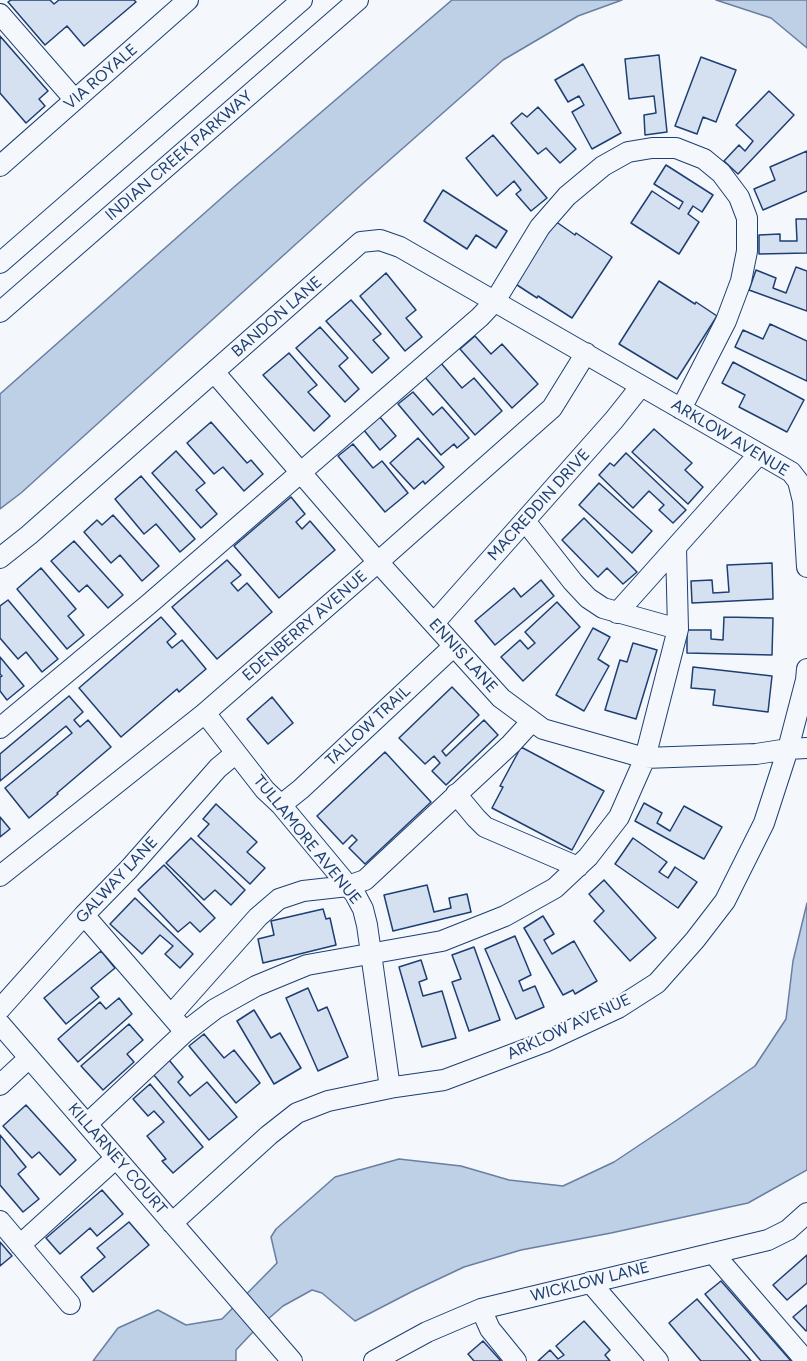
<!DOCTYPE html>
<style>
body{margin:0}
canvas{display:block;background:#f4f7fb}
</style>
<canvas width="807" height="1361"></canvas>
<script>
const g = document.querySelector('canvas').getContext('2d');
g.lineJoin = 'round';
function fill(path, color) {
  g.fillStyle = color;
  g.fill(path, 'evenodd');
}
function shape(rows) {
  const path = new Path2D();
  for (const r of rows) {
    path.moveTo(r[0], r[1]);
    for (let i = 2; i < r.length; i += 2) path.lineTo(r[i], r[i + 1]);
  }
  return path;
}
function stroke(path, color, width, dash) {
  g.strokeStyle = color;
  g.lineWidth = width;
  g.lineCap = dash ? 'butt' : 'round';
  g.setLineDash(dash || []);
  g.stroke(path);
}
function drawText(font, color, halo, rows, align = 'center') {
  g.font = font + ' Figtree,sans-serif';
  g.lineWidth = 4.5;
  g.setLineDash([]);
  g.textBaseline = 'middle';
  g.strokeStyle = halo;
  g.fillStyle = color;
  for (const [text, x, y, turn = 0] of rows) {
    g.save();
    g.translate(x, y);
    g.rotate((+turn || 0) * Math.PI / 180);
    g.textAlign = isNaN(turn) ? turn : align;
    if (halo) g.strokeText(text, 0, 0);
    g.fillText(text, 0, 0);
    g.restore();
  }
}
const water = shape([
 [452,0,622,0,578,16,503,60,360,186,21,493,0,509,0,394,234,187,452,0],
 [716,0,807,0,807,48,771,18,716,0],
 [807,903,807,1170,748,1203,611,1233,521,1250,464,1267,413,1291,355,1321,322,1293,312,1290,283,1306,251,1334,236,1350,236,1361,93,1361,118,1328,158,1310,186,1325,222,1319,277,1263,271,1237,276,1229,335,1177,399,1159,461,1166,509,1180,563,1186,614,1162,677,1120,755,1066,786,1019,793,961,807,903]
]);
const building = shape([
 [11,0,50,0,54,4,59,0,134,0,136,2,84,46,67,26,45,45,8,2,11,0],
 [0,36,48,91,39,99,45,106,26,123,0,93,0,36],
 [659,55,667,132,645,135,644,115,656,113,654,96,629,99,625,59,659,55],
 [701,57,736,70,716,122,703,117,697,134,675,126,701,57],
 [583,64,621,133,592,149,572,112,584,105,579,96,568,102,555,80,583,64],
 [769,91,794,115,738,174,724,161,739,145,745,151,753,141,736,125,769,91],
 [538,107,576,149,560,163,546,148,538,154,511,123,522,113,527,117,538,107],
 [493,135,547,198,531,211,516,194,521,190,514,181,497,196,466,158,493,135],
 [807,151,807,191,763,210,754,189,775,180,770,167,807,151],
 [666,165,713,195,702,212,693,206,688,214,699,222,679,254,631,223,652,191,679,209,683,202,654,184,666,165],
 [443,190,507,231,496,248,476,235,467,249,424,221,443,190],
 [796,219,807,219,807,253,759,254,759,235,780,234,780,241,797,241,796,219],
 [555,221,575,235,576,233,612,257,572,318,538,296,537,298,514,283,555,221],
 [796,267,807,271,807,311,749,290,756,270,776,278,773,288,786,293,796,267],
 [386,273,416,310,406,318,422,337,405,351,360,296,386,273],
 [659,281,695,304,696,302,717,316,677,379,619,344,659,281],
 [351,300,381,334,373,340,389,358,372,373,326,321,351,300],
 [770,324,807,341,807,381,735,347,743,330,763,339,770,324],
 [320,327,348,358,339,366,359,389,345,402,296,348,320,327],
 [475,336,491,354,502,344,538,384,512,408,460,349,475,336],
 [289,353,317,385,308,392,330,416,314,431,263,375,289,353],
 [440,362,462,388,474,378,502,411,475,435,424,376,440,362],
 [733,362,804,400,787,432,739,407,745,395,722,383,733,362],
 [413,392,433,415,442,407,469,438,457,448,454,444,441,455,398,404,413,392],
 [379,416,396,436,380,450,363,429,379,416],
 [211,422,247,463,251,460,263,474,244,491,223,467,214,474,187,443,211,422],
 [654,429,692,463,685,470,703,487,688,504,632,452,654,429],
 [418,438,444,467,425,484,423,481,414,489,390,463,418,438],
 [353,444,373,468,382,461,408,493,385,512,338,456,353,444],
 [176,451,205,483,196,490,217,514,201,528,152,473,176,451],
 [626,453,686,510,673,523,659,510,664,505,649,491,633,508,599,475,610,463,614,466,626,453],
 [141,476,195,539,180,552,156,524,144,534,115,499,141,476],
 [599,483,652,531,632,553,579,505,599,483],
 [291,497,305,514,296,522,302,529,310,521,335,550,279,598,234,546,291,497],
 [113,515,159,566,142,581,120,555,111,563,84,532,97,520,102,525,113,515],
 [584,518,637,572,623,584,607,568,598,577,562,540,584,518],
 [74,541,123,595,108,608,87,585,79,592,51,561,74,541],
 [227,560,241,575,231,583,238,591,247,583,272,612,217,659,172,607,227,560],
 [772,563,773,599,692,603,691,581,712,580,713,593,729,592,727,565,772,563],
 [41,568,76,609,68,616,84,635,67,649,17,589,41,568],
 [541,580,554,596,495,645,475,621,514,588,521,597,541,580],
 [8,600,58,659,42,672,26,652,18,659,0,638,0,606,8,600],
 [557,602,580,627,523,681,501,657,520,640,528,649,535,643,525,632,557,602],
 [161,617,176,634,167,642,172,648,182,640,206,669,179,692,177,689,121,737,79,688,161,617],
 [724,617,773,618,772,655,687,653,687,630,711,630,711,639,723,640,724,617],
 [593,628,610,637,598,659,609,666,584,711,556,695,593,628],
 [633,643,657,650,636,719,605,710,620,660,627,662,633,643],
 [0,657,24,686,7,700,0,691,0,677,2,676,0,674,0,657],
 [693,667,772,676,768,712,713,705,715,690,691,688,693,667],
 [452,687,479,715,442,751,446,756,484,720,498,735,446,785,432,771,440,763,434,756,425,764,399,738,452,687],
 [69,696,83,712,74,720,80,727,88,720,111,747,57,793,58,794,29,818,5,788,72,733,66,726,0,781,0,754,69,696],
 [272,697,293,723,268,744,247,719,272,697],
 [521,747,604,791,572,850,492,808,503,787,500,786,521,747],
 [385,752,431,802,365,864,349,848,357,840,352,835,343,844,317,816,385,752],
 [644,803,662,813,657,823,670,831,684,806,722,827,704,859,635,821,644,803],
 [216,804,257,842,247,852,265,868,250,884,198,836,209,824,203,819,216,804],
 [0,817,10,829,0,837,0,817],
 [191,838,245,890,231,905,215,890,204,900,166,863,191,838],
 [633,838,667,862,659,872,668,878,675,867,697,882,678,908,615,864,633,838],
 [164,865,215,918,200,932,190,922,178,932,138,890,164,865],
 [604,880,656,938,630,961,594,921,604,911,589,894,604,880],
 [427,885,434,912,451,908,449,898,467,894,471,912,393,931,384,895,427,885],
 [135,898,193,954,180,968,165,954,173,946,160,935,142,954,110,924,135,898],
 [323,909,326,919,330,918,336,945,263,963,258,939,274,935,271,921,323,909],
 [543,916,554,934,544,940,552,954,574,941,597,981,575,994,573,990,563,995,524,928,543,916],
 [515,936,531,975,519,981,523,991,535,986,544,1007,516,1019,485,949,515,936],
 [474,947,500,1020,469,1031,452,982,461,979,452,955,474,947],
 [101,951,115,968,91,988,99,997,66,1024,44,998,101,951],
 [421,960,427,979,419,982,423,996,442,991,456,1038,422,1047,399,967,421,960],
 [308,988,318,1011,327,1007,348,1057,318,1071,286,998,308,988],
 [119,998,132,1014,78,1062,58,1039,100,1002,106,1009,119,998],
 [254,1010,271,1038,280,1033,301,1068,274,1084,237,1021,254,1010],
 [129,1024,143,1040,127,1054,134,1062,103,1090,81,1066,129,1024],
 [204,1034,224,1058,234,1050,260,1083,236,1103,189,1046,204,1034],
 [169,1060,183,1077,178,1082,190,1096,207,1082,237,1117,209,1140,153,1074,169,1060],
 [150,1084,203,1147,173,1173,162,1161,166,1159,147,1136,164,1122,154,1111,148,1116,133,1099,150,1084],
 [26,1105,76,1160,60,1175,39,1152,32,1158,3,1126,26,1105],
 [0,1135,26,1167,18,1174,39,1199,23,1212,0,1185,0,1135],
 [102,1190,123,1214,97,1236,90,1228,60,1254,46,1238,102,1190],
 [129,1222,149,1245,93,1292,81,1277,105,1257,97,1248,129,1222],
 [0,1242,12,1256,0,1266,0,1242],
 [807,1255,807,1283,787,1300,773,1285,807,1255],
 [721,1281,791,1361,761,1361,705,1294,721,1281],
 [697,1299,751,1361,701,1361,669,1323,697,1299],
 [807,1305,807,1330,806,1331,793,1317,807,1305],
 [584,1321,610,1350,605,1355,610,1361,538,1361,550,1350,558,1359,564,1355,556,1346,584,1321],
 [483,1341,501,1361,474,1361,468,1354,483,1341]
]);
const minor = shape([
 [0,14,75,100],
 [0,166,188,0],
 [0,263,302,0],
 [0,312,358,0],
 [214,372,378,562,501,698,543,729,645,758,756,754,788,749,807,748],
 [525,521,573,582,588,598,603,608,678,629],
 [0,558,29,535,361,242,380,240,400,247,791,472,798,481,803,501,807,567],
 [617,613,759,454],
 [434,623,614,420,641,386],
 [205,713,265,790,281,805,355,894,363,909,367,925,390,1088],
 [0,728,149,604,480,317,495,301,540,227,567,196,603,166,628,152,652,148,676,148,704,159,721,173,739,197,747,218,747,251,741,281,726,321,681,409],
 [456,794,476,818,485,827,578,867],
 [281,805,301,789,454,646],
 [0,876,205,713,378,562,552,408,586,353],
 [84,915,180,1026],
 [0,1009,84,915,129,869,218,768,236,753],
 [171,1015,258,917,279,899,303,891,348,886,365,880,511,744,532,721],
 [0,1024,292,1361],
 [0,1085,29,1058],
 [87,1124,185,1032,215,1009,256,986,307,965,442,941,505,916,555,888,588,857,619,817,645,758,678,629,676,547],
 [0,1221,70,1304],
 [172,1223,269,1135,297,1113,328,1101,395,1087,444,1080,545,1042,618,1008,657,983,695,940,725,901,764,823,788,749,806,680,807,669],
 [20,1245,116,1158],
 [713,1253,806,1361],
 [590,1282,658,1361],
 [481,1309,490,1329,516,1361],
 [374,1361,427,1332,481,1309,768,1240,788,1230,807,1213]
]);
const streetNames = [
 ["VIA ROYALE",101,77,-41],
 ["INDIAN CREEK PARKWAY",179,156,-41],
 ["BANDON LANE",277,317,-41],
 ["ARKLOW AVENUE",730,438,31],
 ["MACREDDIN DRIVE",539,505,-48],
 ["EDENBERRY AVENUE",305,626,-41],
 ["ENNIS LANE",463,656,48],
 ["TALLOW TRAIL",368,726,-43],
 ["TULLAMORE AVENUE",307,840,51],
 ["GALWAY LANE",117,880,-47],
 ["ARKLOW AVENUE",569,1027,-25],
 ["KILLARNEY COURT",117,1159,49],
 ["WICKLOW LANE",590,1282,-14]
];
fill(water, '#bed0e5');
stroke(water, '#687fa3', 1.5);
fill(building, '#d5e0f0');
stroke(building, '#1d3f73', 1.5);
stroke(minor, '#1d3f73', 22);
stroke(minor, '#f4f7fb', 20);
drawText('16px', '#1d3f73', '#f4f7fb', streetNames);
</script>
